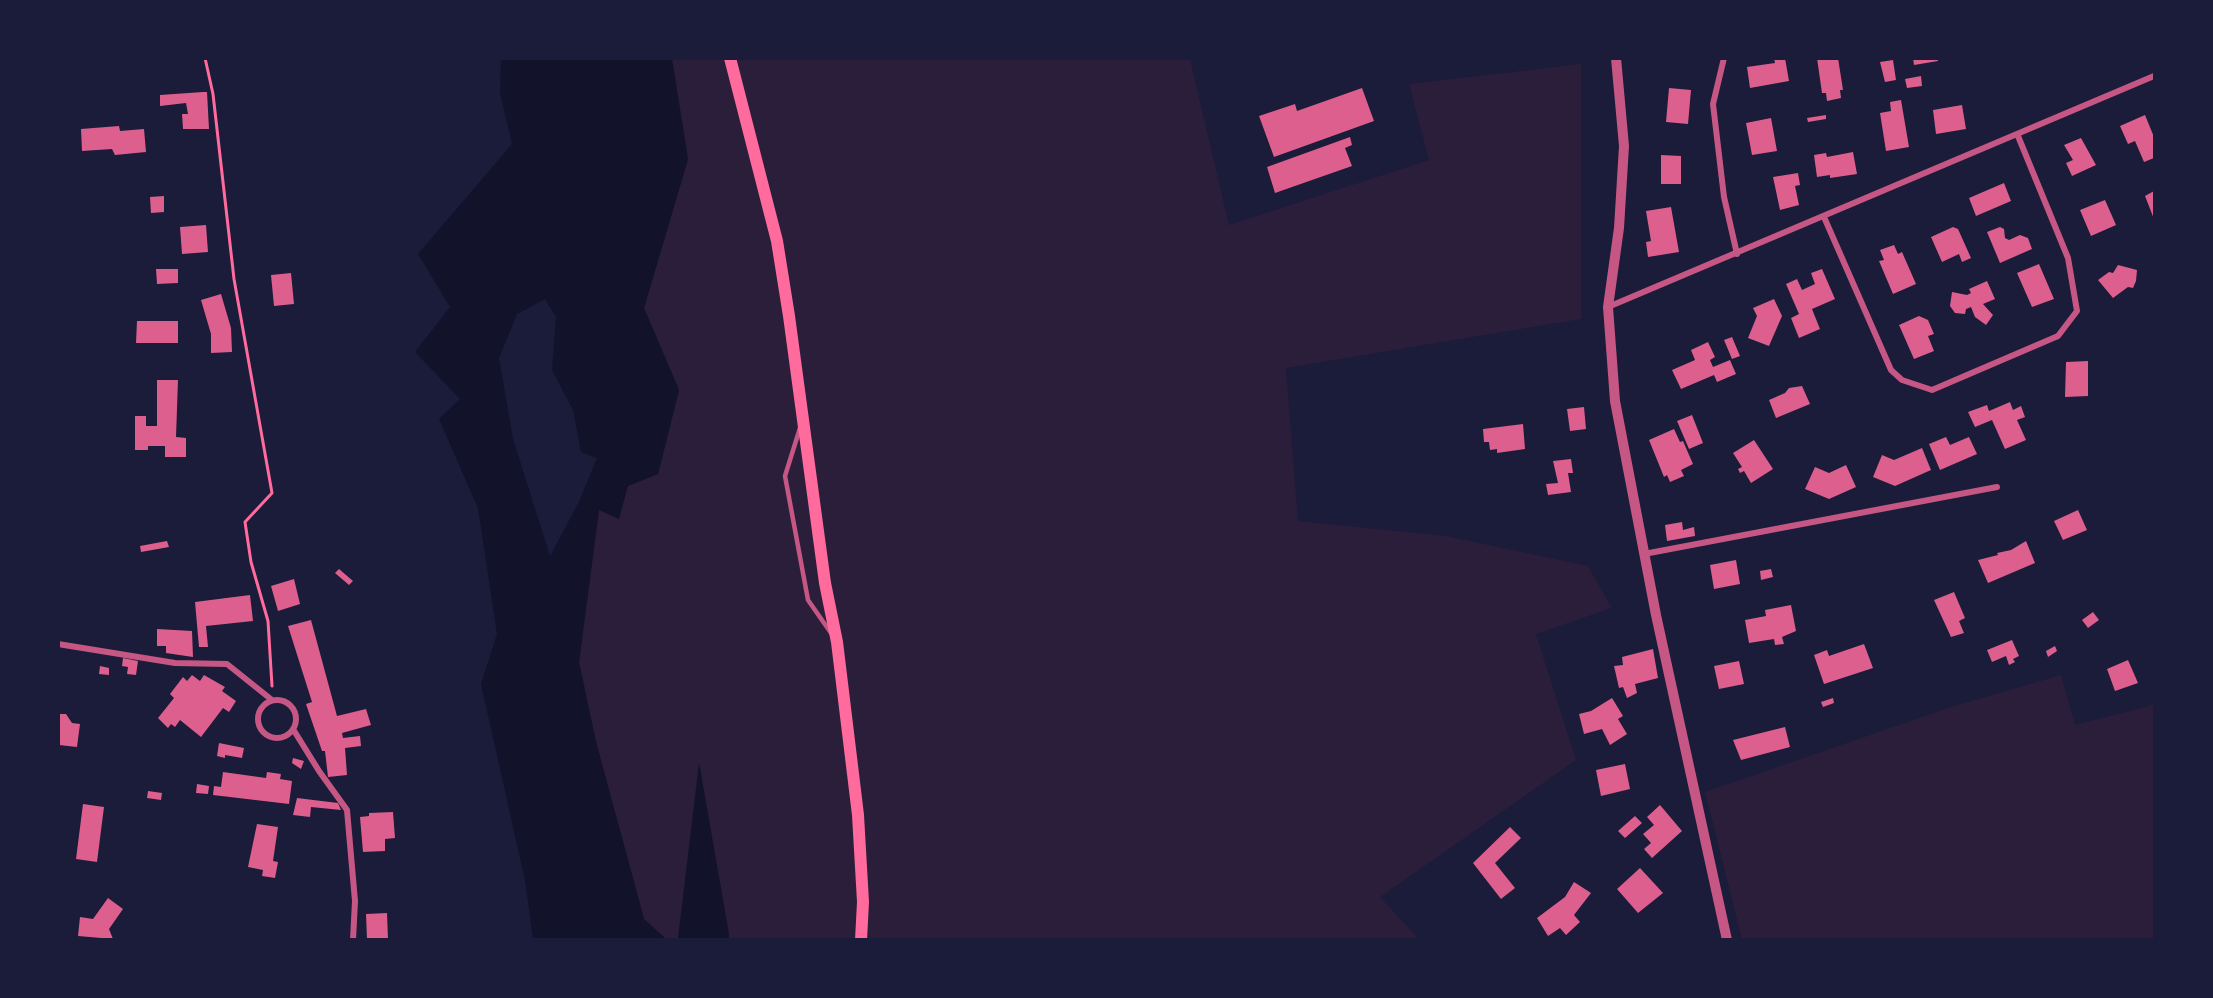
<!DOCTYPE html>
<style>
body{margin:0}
#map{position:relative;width:2213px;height:998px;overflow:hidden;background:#1b1b3a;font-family:Arial,sans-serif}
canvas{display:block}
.frame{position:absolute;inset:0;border:60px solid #1b1b3a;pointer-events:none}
</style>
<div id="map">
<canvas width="2213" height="998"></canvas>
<div class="frame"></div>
</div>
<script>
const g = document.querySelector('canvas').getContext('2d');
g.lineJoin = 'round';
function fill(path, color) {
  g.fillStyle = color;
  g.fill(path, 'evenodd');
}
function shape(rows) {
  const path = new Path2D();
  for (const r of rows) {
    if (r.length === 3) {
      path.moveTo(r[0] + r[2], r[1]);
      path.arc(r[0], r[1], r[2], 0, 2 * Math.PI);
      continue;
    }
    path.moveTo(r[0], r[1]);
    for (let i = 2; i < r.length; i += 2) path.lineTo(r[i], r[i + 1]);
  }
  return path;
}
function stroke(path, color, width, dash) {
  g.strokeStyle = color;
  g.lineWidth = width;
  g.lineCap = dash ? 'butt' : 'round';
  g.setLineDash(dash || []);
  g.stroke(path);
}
const green = shape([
 [672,59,1190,59,1229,225,1429,160,1409,84,1581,64,1581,319,1286,368,1298,521,1446,536,1588,566,1612,608,1536,634,1576,760,1380,897,1419,939,729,939,700,766,678,939,666,939,644,919,596,742,579,662,599,509,628,486,658,474,679,390,644,308,688,159],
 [2061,675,2075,725,2153,705,2154,939,1742,939,1705,792,1951,707]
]);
const water = shape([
 [501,59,672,59,688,159,644,308,679,390,658,474,628,486,619,519,599,510,579,662,596,742,644,919,666,939,533,939,525,880,481,684,497,634,478,508,439,419,460,399,415,352,450,307,418,254,512,144,500,93],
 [545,299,556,317,552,370,573,410,581,452,597,458,579,502,550,556,513,439,499,358,517,314],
 [699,763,729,934,729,939,678,939]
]);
const building = shape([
 [1774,58,1785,58,1789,81,1750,88,1747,67,1775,63],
 [1817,58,1838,58,1843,90,1840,90,1841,98,1827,101,1826,93,1822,93],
 [1913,58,1937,58,1938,61,1914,65],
 [1893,60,1896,80,1885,82,1880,62],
 [1921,76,1922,86,1907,88,1905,79],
 [1362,88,1374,121,1274,157,1259,116,1295,104,1297,111],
 [1669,88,1691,90,1688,124,1666,122],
 [203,92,207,92,209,129,183,129,182,114,188,114,186,103,160,106,160,95],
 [1901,100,1909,147,1886,151,1880,113,1891,111,1890,102],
 [1962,105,1966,129,1936,134,1933,110],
 [1826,115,1826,119,1808,122,1807,118],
 [2145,115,2154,137,2154,158,2144,162,2135,141,2128,144,2120,126],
 [1771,118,1777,151,1752,155,1746,123],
 [119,126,120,131,144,129,146,152,115,155,112,149,82,151,81,129],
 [1350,137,1352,145,1345,148,1352,166,1275,193,1267,167],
 [2081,138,2096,165,2072,176,2066,163,2073,160,2064,145],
 [1853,152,1857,174,1830,178,1830,175,1817,177,1814,155,1826,153,1827,157],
 [1661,155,1681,156,1681,184,1661,184],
 [1798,173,1800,185,1795,186,1799,205,1780,210,1773,177],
 [2004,183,2011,201,1976,216,1969,198],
 [2154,191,2154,219,2145,196],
 [164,196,164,212,151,213,150,197],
 [2105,200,2116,225,2091,236,2080,210],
 [1671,207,1679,252,1648,257,1646,242,1651,241,1646,211],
 [206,225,208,252,182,254,180,227],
 [1953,227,1958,229,1971,258,1962,262,1959,254,1942,262,1931,237],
 [2000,227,2004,229,2005,238,2009,240,2020,235,2028,238,2032,249,2000,263,1987,232],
 [1894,245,1898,254,1902,252,1916,284,1893,294,1879,261,1884,260,1880,250],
 [2039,264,2054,299,2032,307,2017,273],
 [2118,265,2137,270,2136,281,2133,288,2128,287,2113,298,2098,280,2109,272,2113,273],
 [156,269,178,269,178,283,157,284],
 [1822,269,1835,299,1812,309,1820,329,1799,338,1791,318,1799,314,1786,284,1797,279,1802,290,1815,284,1811,273],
 [291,273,294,304,274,306,271,275],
 [1987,281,1995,299,1983,304,1993,315,1986,325,1975,317,1971,307,1966,309,1965,314,1955,313,1950,306,1952,292,1967,295,1971,293,1969,289],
 [221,294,231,328,232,352,211,353,211,334,201,300],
 [1774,299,1782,316,1769,346,1748,338,1757,316,1753,308],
 [1919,316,1928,320,1934,334,1928,336,1934,351,1914,359,1899,325],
 [137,321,178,321,178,343,136,343],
 [1732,337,1740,356,1732,359,1724,340],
 [1708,342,1715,357,1710,360,1713,367,1730,360,1736,374,1717,382,1714,375,1681,389,1672,370,1695,360,1691,350],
 [2088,361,2088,396,2065,397,2066,362],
 [157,380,178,380,176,437,186,438,186,457,165,457,165,446,148,446,148,450,135,450,135,416,146,416,146,426,157,426],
 [1802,386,1810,404,1776,418,1769,400,1785,393,1789,388],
 [2010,402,2013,410,2021,406,2025,417,2017,420,2026,440,2005,449,1992,420,1975,427,1968,412,1987,405,1989,411],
 [1584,407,1586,429,1570,431,1567,409],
 [1692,415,1703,443,1689,449,1677,421],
 [1523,424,1525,449,1497,453,1497,449,1490,450,1489,442,1484,442,1483,429],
 [1674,429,1680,442,1683,441,1693,464,1681,470,1684,476,1670,482,1667,475,1664,477,1649,440],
 [1946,437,1950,445,1969,437,1977,454,1940,470,1929,444],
 [1754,440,1773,469,1751,483,1744,471,1740,473,1738,469,1742,467,1733,453],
 [1922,448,1931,470,1895,486,1873,477,1882,455,1894,460],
 [1571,459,1573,473,1568,473,1571,492,1548,495,1546,484,1558,483,1553,461],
 [1846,465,1856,487,1829,499,1805,489,1815,467,1829,473],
 [2078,510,2087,530,2063,540,2054,521],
 [1682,522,1683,530,1694,527,1695,536,1667,541,1665,525],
 [167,541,169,547,141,552,140,546],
 [2026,541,2035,563,1988,583,1978,560,1998,555,1997,553,2011,550],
 [1736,560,1740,584,1714,589,1710,565],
 [339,569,353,581,349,585,335,573],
 [1771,569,1773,577,1761,580,1760,571],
 [294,579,300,604,278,611,271,586],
 [1954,592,1965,618,1959,621,1964,633,1951,637,1934,600],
 [250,595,253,621,206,626,208,647,199,647,195,602],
 [1791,605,1796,631,1782,637,1784,644,1775,645,1774,639,1749,643,1745,620,1766,616,1765,610],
 [2093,612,2099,620,2088,628,2082,620],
 [311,620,337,716,366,709,371,725,342,733,343,738,360,736,361,746,345,748,347,775,328,777,325,751,322,751,306,704,312,702,288,626],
 [157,629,192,631,193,657,166,653,166,646,157,646],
 [2012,640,2019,656,2013,659,2015,662,2009,665,2006,656,1992,662,1987,650],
 [1864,644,1873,668,1824,684,1814,655,1827,650,1829,656],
 [2055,646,2057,651,2048,657,2046,651],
 [1653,649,1658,678,1635,684,1637,693,1627,698,1623,687,1619,688,1614,666,1623,665,1622,657],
 [123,658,138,661,136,675,127,674,128,667,122,666],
 [2128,660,2138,683,2115,691,2107,669],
 [1739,661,1744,684,1719,689,1714,666],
 [100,666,109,668,109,675,99,674],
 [192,675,200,681,204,675,225,687,222,691,236,701,229,712,223,708,201,737,180,720,175,727,171,724,168,728,158,718,174,698,170,694,183,677,187,681],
 [1612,698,1623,716,1618,719,1627,734,1610,745,1602,729,1584,734,1579,714,1591,711],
 [1833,698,1834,703,1823,707,1821,702],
 [58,714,66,714,72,723,80,724,77,747,59,745],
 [1785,727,1790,747,1741,760,1733,740],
 [219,743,244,748,242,758,225,755,225,758,217,756],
 [293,758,304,761,301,769,292,763],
 [1625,764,1630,789,1601,796,1596,770],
 [223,772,266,778,267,772,281,774,280,779,292,781,289,804,213,795,214,786,221,787],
 [197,784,209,786,208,794,196,793],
 [148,791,162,793,161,800,147,798],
 [297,798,338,803,341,810,311,807,310,817,293,815],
 [83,804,104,807,97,862,76,859],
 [1660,805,1682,831,1652,858,1644,849,1651,843,1643,834,1654,825,1647,817],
 [393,812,395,838,385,839,385,851,363,852,360,817,369,816,369,813],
 [1635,816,1642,823,1625,838,1618,831],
 [257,824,278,827,273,861,278,862,275,878,262,876,263,870,248,867],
 [1510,827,1521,838,1495,863,1515,888,1501,899,1473,863],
 [1640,868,1663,893,1638,913,1617,889],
 [1574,882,1591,893,1574,915,1580,922,1566,935,1560,928,1548,936,1537,918,1565,897],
 [108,898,123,909,109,929,113,939,78,936,80,917,93,919],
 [387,913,388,939,367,939,366,914]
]);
const path = shape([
 [205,58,213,94,234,279,272,493,245,522,251,562,268,621,272,686]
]);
const service = shape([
 [800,428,785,476,808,600,831,633]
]);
const minor = shape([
 [1724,58,1713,104,1724,197,1737,254],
 [1824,217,1891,370,1902,380,1932,390,2058,336,2077,311,2068,258,2018,136],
 [1608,307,2154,76],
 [1644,554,1997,487],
 [58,644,175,663,227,664,272,700],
 [277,719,19],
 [293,729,319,771,347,810,355,901,353,940]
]);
const tertiary = shape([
 [1616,58,1624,146,1619,228,1608,307,1615,401,1656,615,1727,940]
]);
const secondary = shape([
 [730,58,777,241,789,316,825,583,837,642,858,815,863,902,861,940]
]);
fill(green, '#2a1e3b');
fill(water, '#12122b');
fill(building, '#dd5f8e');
stroke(path, '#ff6b9d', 3);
stroke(service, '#c65784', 4.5);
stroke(minor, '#c65784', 6);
stroke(tertiary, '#c65784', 10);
stroke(secondary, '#ff6b9d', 12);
</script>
